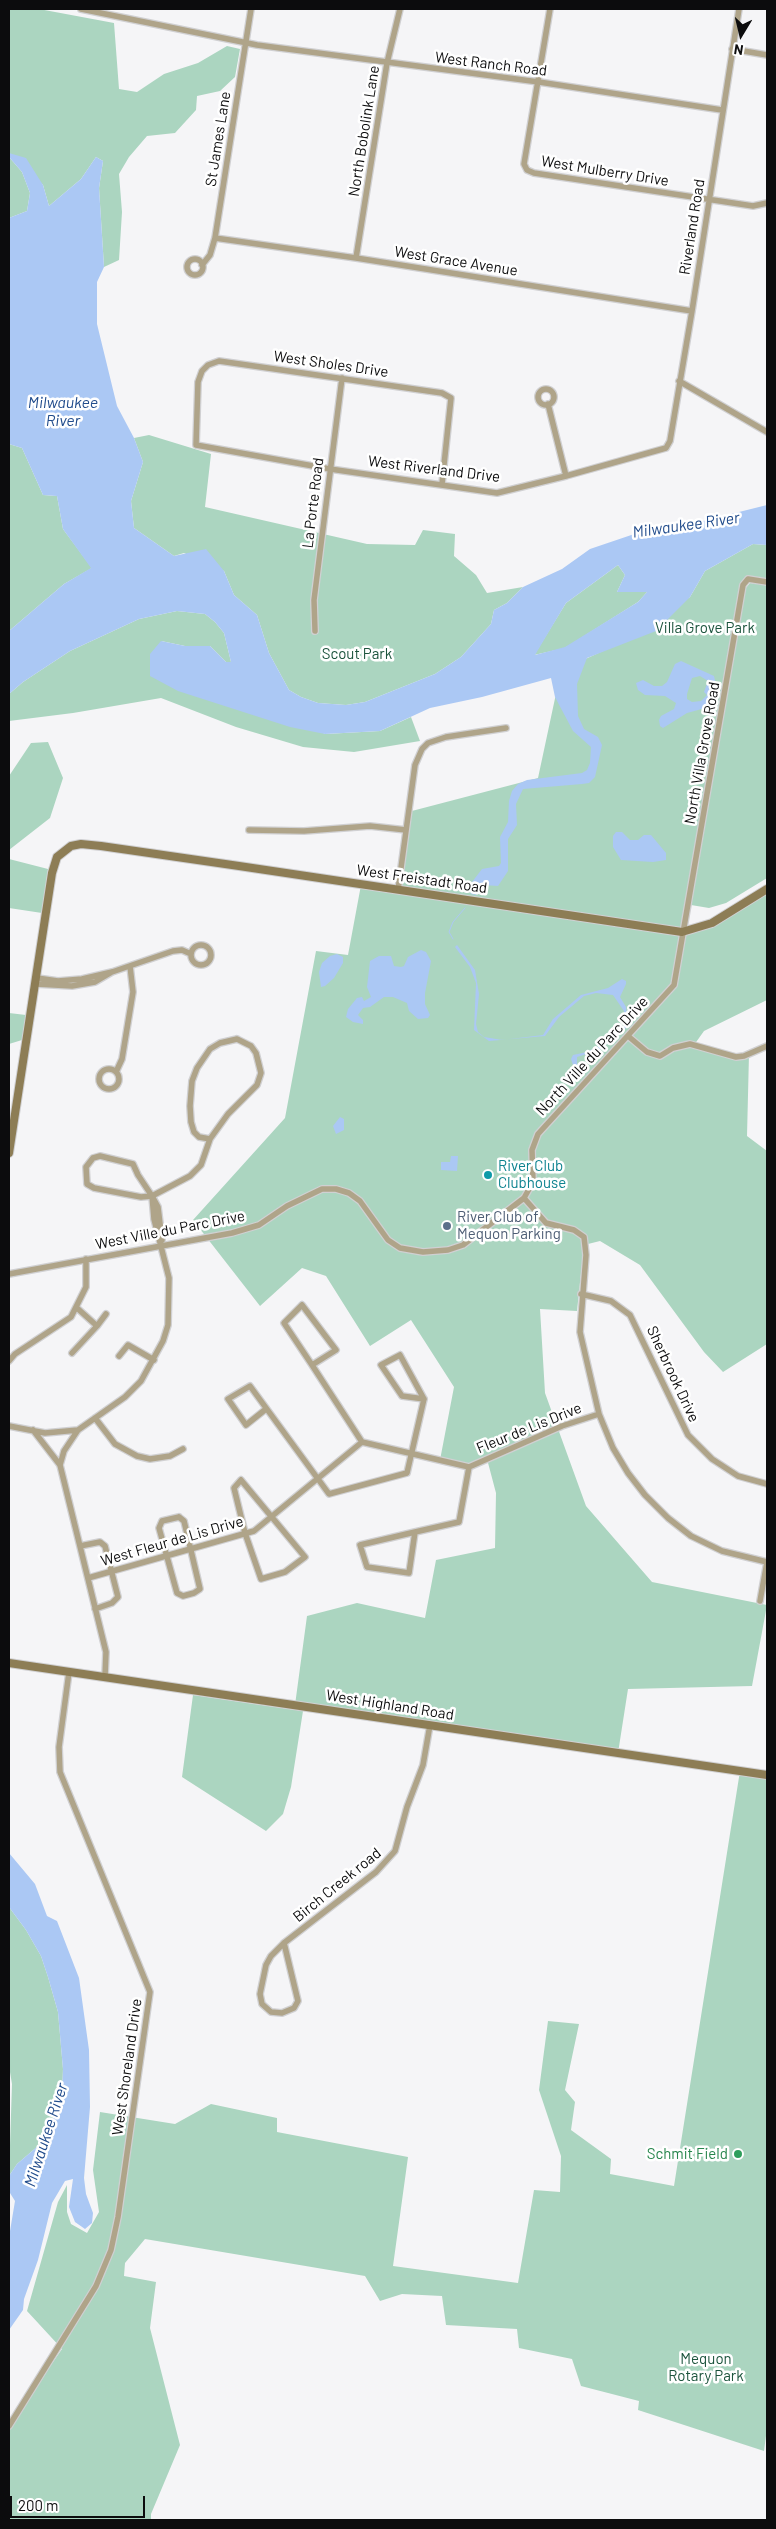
<!DOCTYPE html>
<style>
body{margin:0}
#map{position:relative;width:776px;height:2529px;overflow:hidden;background:#f5f5f7;font-family:Barlow,sans-serif}
canvas{display:block}
.frame{position:absolute;inset:0;border:10px solid #0c0c0d;pointer-events:none}
.north{position:absolute;left:716px;top:10px;width:50px;height:50px;-webkit-text-stroke:4px #fff;paint-order:stroke;rotate:189deg;font-size:14px;font-weight:700;line-height:20px;text-align:center;color:#0c0c0d}
.north::after{content:'';display:block;margin:auto;width:18px;height:22px;background:#0c0c0d;clip-path:polygon(50% 0,100% 100%,50% 72%,0 100%)}
.scale{position:absolute;left:10px;top:2496px;width:135px;height:22px;box-sizing:border-box;border:2px solid #0c0c0d;border-top:0;padding-left:6px;font-size:15px;line-height:18px;white-space:nowrap;color:#0c0c0d;-webkit-text-stroke:4px #fff;paint-order:stroke}
</style>
<div id="map">
<canvas width="776" height="2529"></canvas>
<div class="frame"></div>
<div class="north">N</div>
<div class="scale">200 m</div>
</div>
<script>
const g = document.querySelector('canvas').getContext('2d');
g.lineJoin = 'round';
function fill(path, color) {
  g.fillStyle = color;
  g.fill(path, 'evenodd');
}
function shape(rows) {
  const path = new Path2D();
  for (const r of rows) {
    if (r.length === 3) {
      path.moveTo(r[0] + r[2], r[1]);
      path.arc(r[0], r[1], r[2], 0, 2 * Math.PI);
      continue;
    }
    path.moveTo(r[0], r[1]);
    for (let i = 2; i < r.length; i += 2) path.lineTo(r[i], r[i + 1]);
  }
  return path;
}
function stroke(path, color, width, dash) {
  g.strokeStyle = color;
  g.lineWidth = width;
  g.lineCap = dash ? 'butt' : 'round';
  g.setLineDash(dash || []);
  g.stroke(path);
}
function drawText(font, color, halo, rows, align = 'center') {
  g.font = font + ' Barlow,sans-serif';
  g.lineWidth = 5;
  g.setLineDash([]);
  g.textBaseline = 'middle';
  g.strokeStyle = halo;
  g.fillStyle = color;
  for (const [text, x, y, turn = 0] of rows) {
    g.save();
    g.translate(x, y);
    g.rotate((+turn || 0) * Math.PI / 180);
    g.textAlign = isNaN(turn) ? turn : align;
    if (halo) g.strokeText(text, 0, 0);
    g.fillText(text, 0, 0);
    g.restore();
  }
}
const green = shape([
 [9,9,39,9,114,23,119,89,137,92,164,74,198,63,227,46,240,49,235,77,220,91,197,96,196,110,175,133,147,136,129,157,119,174,122,212,119,260,104,267,99,188,103,161,96,157,81,179,49,206,43,185,9,153],
 [9,157,22,172,30,193,27,211,9,218],
 [149,435,211,454,205,507,367,544,415,545,423,530,455,534,454,556,476,575,487,593,523,587,507,603,494,610,491,624,461,657,435,674,365,702,346,705,318,703,301,697,289,690,269,653,257,615,234,595,224,571,184,553,174,556,134,528,131,501,143,462,134,438],
 [9,444,22,448,43,495,57,496,63,529,92,568,64,584,9,631],
 [753,544,767,545,767,582,748,579,743,585,683,931,699,928,767,889,767,1000,704,1031,694,1045,727,1055,749,1054,747,1136,767,1151,767,1344,723,1372,704,1352,640,1265,600,1241,584,1245,577,1311,540,1309,545,1393,586,1506,652,1582,767,1605,752,1686,628,1689,618,1753,295,1705,307,1616,357,1603,425,1618,436,1560,495,1548,496,1493,487,1459,469,1467,440,1460,454,1387,411,1320,370,1346,326,1276,302,1268,260,1306,193,1220,285,1118,316,951,348,955,361,885,398,890,408,812,538,778,560,675,581,661,616,645,690,597,705,571],
 [618,565,625,575,617,592,648,591,638,602,565,648,534,655,566,603],
 [750,583,767,585,767,878,726,903,709,908,691,905,745,589],
 [177,611,205,614,215,622,224,633,231,662,226,662,210,646,185,646,161,641,325,734,380,731,411,717,420,741,354,752,303,747,236,727,161,698,73,713,9,721,9,694,23,682,70,651,139,619],
 [48,742,63,778,50,818,9,850,9,776,31,743],
 [9,859,48,869,42,913,9,908],
 [9,1013,26,1015,22,1040,9,1044],
 [193,1695,303,1711,291,1787,283,1814,266,1831,182,1777],
 [740,1771,767,1775,767,2428,764,2451,638,2410,639,2401,581,2386,572,2359,519,2348,517,2329,446,2325,442,2296,402,2294,380,2301,365,2276,145,2239,125,2263,124,2276,156,2282,150,2328,180,2445,151,2514,151,2520,9,2520,9,2425,62,2349,27,2311,58,2202,67,2185,67,2212,71,2224,87,2233,99,2212,93,2170,100,2112,175,2124,211,2104,277,2118,277,2132,408,2157,393,2266,518,2283,534,2190,560,2192,561,2156,539,2090,548,2021,579,2024,565,2090,575,2102,571,2130,611,2159,610,2174,674,2186],
 [9,1907,26,1930,41,1956,48,1977,58,2012,63,2069,62,2095,45,2140,17,2164,9,2176,12,2084,9,2066]
]);
const water = shape([
 [9,153,26,158,43,185,49,206,81,179,96,157,103,161,99,188,104,267,97,282,97,324,117,406,134,438,143,462,131,501,134,528,174,556,206,549,224,571,234,595,257,615,269,653,289,690,301,697,318,703,346,705,365,702,435,674,461,657,491,624,494,610,507,603,523,587,562,569,590,549,652,528,691,524,767,505,767,545,753,544,705,571,690,597,656,631,587,658,577,684,578,716,584,729,598,737,602,745,595,777,589,783,582,784,523,789,516,804,517,825,508,839,508,871,498,886,484,885,476,895,471,894,470,890,472,882,482,869,499,866,501,863,500,837,508,822,509,801,512,791,518,784,527,780,582,773,587,770,590,763,591,747,573,731,555,697,551,678,482,697,430,708,380,731,325,734,290,727,178,691,150,676,150,654,161,641,185,646,210,646,226,662,231,662,224,633,215,622,205,614,177,611,139,619,70,651,23,682,9,694,9,631,64,584,91,568,63,529,57,496,43,495,22,448,9,444,9,218,27,211,30,193,22,172,9,157],
 [618,565,625,575,617,592,647,592,638,602,565,647,535,655,566,603],
 [681,661,714,676,716,685,711,690,713,698,709,707,687,713,663,728,660,726,659,720,661,716,674,709,676,703,665,696,645,695,638,690,636,683,643,680,654,686,662,686,667,682,675,664],
 [700,676,708,681,704,692,707,695,701,701,692,702,687,699,687,694,692,678],
 [616,832,622,832,630,840,638,840,644,835,651,835,666,853,666,860,653,862,621,860,613,847,613,836],
 [457,945,475,970,479,994,476,1024,478,1032,484,1037,502,1040,543,1035,553,1019,581,995,608,988,622,979,626,981,626,984,620,997,626,1007,628,1024,624,1031,599,1050,577,1057,577,1064,587,1074,573,1065,571,1059,573,1055,587,1052,601,1045,626,1024,624,1011,613,995,596,993,584,996,559,1017,545,1036,489,1041,474,1030,476,983,470,967,455,947],
 [421,950,426,952,431,961,425,993,425,1004,430,1015,428,1018,418,1019,409,1011,407,1003,393,997,384,997,370,1007,363,1008,358,1015,363,1020,363,1024,353,1022,346,1017,348,1009,357,998,362,997,364,1001,371,997,367,987,370,961,379,956,391,956,394,966,401,967,404,966,408,957],
 [337,954,343,957,343,963,334,978,325,986,321,987,319,972,322,963,330,956],
 [340,1117,344,1119,344,1130,336,1134,333,1126],
 [451,1156,458,1156,457,1171,441,1170,441,1162,450,1162],
 [9,1853,35,1884,47,1916,57,1921,79,1978,89,2050,90,2107,84,2178,86,2194,93,2213,92,2223,85,2229,75,2222,69,2207,73,2179,65,2181,52,2203,38,2260,24,2299,23,2310,9,2330,9,2237,15,2201,10,2193,9,2176,17,2164,45,2140,62,2095,63,2069,58,2012,48,1977,41,1956,26,1930,9,1907]
]);
const stream = shape([
 [453,939,449,932,453,922,465,908]
]);
const street = shape([
 [81,9,257,45,539,82,722,110],
 [550,9,524,164,527,170,534,173,753,206,767,203],
 [732,49,767,55],
 [215,238,356,258,692,311],
 [356,258,387,63,400,9],
 [195,267,8],
 [202,265,210,255,215,238,251,9],
 [679,381,767,432],
 [546,397,8],
 [548,404,566,476],
 [442,484,451,398,442,393,219,361,208,365,202,371,198,382,196,445,330,469,497,493,566,476,666,448,670,441,692,311,739,9],
 [315,631,314,600,342,378],
 [249,830,304,831,370,826,406,830],
 [398,890,415,765,422,749,428,743,446,737,506,728],
 [201,955,10],
 [37,978,58,981,82,979,112,972,173,951,182,950,191,954],
 [36,984,72,986,95,982,112,972],
 [628,1036,647,1052,660,1056,673,1048,690,1044,736,1057,744,1056,767,1046],
 [237,1039,251,1046,256,1053,261,1073,257,1085,228,1114,210,1139,199,1137,194,1132,191,1122,190,1106,192,1081,197,1068,210,1049,220,1043,237,1039],
 [109,1079,10],
 [116,1072,122,1059,133,992,130,966],
 [524,1198,546,1223,574,1230,584,1237,586,1255,580,1332,599,1414,613,1448,628,1473,645,1495,668,1518,691,1536,722,1551,767,1562],
 [162,1240,158,1207,152,1196,138,1175,133,1164,100,1156,93,1158,86,1167,87,1184,94,1188,141,1197,152,1196,190,1176,201,1165,210,1139],
 [9,1274,232,1233,259,1225,287,1206,322,1189,336,1189,349,1193,360,1201,388,1240,400,1248,423,1252,448,1250,463,1245,524,1198,533,1182,532,1150,538,1134,674,985,743,585,748,579,767,582],
 [581,1294,611,1301,630,1315,688,1435,712,1459,738,1476,767,1484],
 [302,1305,336,1350,312,1365,284,1323,302,1305],
 [77,1308,97,1326,106,1314],
 [72,1353,97,1326],
 [400,1355,424,1399,402,1396,381,1365,400,1355],
 [119,1356,128,1345,154,1360],
 [9,1361,15,1354,71,1317,86,1287,86,1259],
 [312,1365,362,1442],
 [266,1409,246,1425,228,1399,250,1386,329,1494,407,1473,424,1399],
 [95,1418,115,1444,137,1456,150,1459,170,1456,183,1449],
 [9,1426,45,1433,78,1430],
 [33,1430,60,1465,106,1652,105,1677],
 [60,1465,64,1451,78,1430,125,1397,141,1381,163,1341,168,1325,169,1278,154,1219,152,1196],
 [469,1467,562,1426,599,1414],
 [241,1480,305,1557,285,1572,261,1579,245,1533,234,1488,241,1480],
 [179,1517,184,1521,200,1589,194,1593,183,1596,177,1593,159,1528,162,1521,179,1517],
 [415,1532,409,1573,367,1567,360,1545,415,1532],
 [415,1532,459,1522,469,1467],
 [80,1546,100,1542,105,1546,118,1597,112,1603,95,1609],
 [88,1578,254,1531,362,1442,469,1467],
 [760,1601,767,1562],
 [284,1943,298,2001,294,2008,282,2013,271,2012,262,2004,260,1994,266,1965,271,1956,284,1943,376,1872,395,1851,407,1807,423,1765,430,1725],
 [9,2426,96,2286,111,2250,118,2217,150,1992,60,1772,59,1747,69,1672]
]);
const secondary = shape([
 [9,1153,52,873,57,857,71,846,81,844,101,846,239,866,682,932,712,923,767,889],
 [9,1663,767,1775]
]);
const markers = [
 [488,1175,5,"#0f9aa8"],
 [447,1226,5,"#5c6f8a"],
 [738,2154,5,"#2e9e5b"]
];
const streetNames = [
 ["West Ranch Road",491,64,7],
 ["North Bobolink Lane",364,131,-81],
 ["St James Lane",218,139,-81],
 ["West Mulberry Drive",605,171,9],
 ["Riverland Road",692,227,-81],
 ["West Grace Avenue",456,261,9],
 ["West Sholes Drive",331,364,8],
 ["West Riverland Drive",434,469,7],
 ["La Porte Road",313,503,-83],
 ["North Villa Grove Road",702,753,-80],
 ["West Freistadt Road",422,879,8],
 ["North Ville du Parc Drive",592,1056,-47],
 ["West Ville du Parc Drive",170,1230,-11],
 ["Sherbrook Drive",673,1374,65],
 ["Fleur de Lis Drive",529,1428,-22],
 ["West Fleur de Lis Drive",172,1541,-16],
 ["West Highland Road",390,1705,9],
 ["Birch Creek road",337,1885,-39],
 ["West Shoreland Drive",127,2067,-82]
];
const parkNames = [
 ["Villa Grove Park",705,628],
 ["Scout Park",357,654],
 ["Mequon",706,2359],
 ["Rotary Park",706,2376]
];
const cultureNames = [
 ["River Club",498,1166],
 ["Clubhouse",498,1183]
];
const serviceNames = [
 ["River Club of",457,1217],
 ["Mequon Parking",457,1234]
];
const leisureNames = [
 ["Schmit Field",728,2154]
];
const waterNames = [
 ["Milwaukee",63,403],
 ["River",63,421],
 ["Milwaukee River",686,525,-8],
 ["Milwaukee River",46,2135,-72]
];
fill(green, '#abd5c0');
fill(water, '#abc8f4');
stroke(stream, '#abc8f4', 1);
stroke(street, '#d0d0d2', 8);
stroke(secondary, '#d0d0d2', 10);
stroke(street, '#afa489', 5.5);
stroke(secondary, '#8d7d55', 8);
for (const [x, y, r, color] of markers) {
  const dot = new Path2D();
  dot.arc(x, y, r, 0, 2 * Math.PI);
  g.fillStyle = color;
  g.fill(dot);
  stroke(dot, '#fff', 2);
}
drawText('15px', '#0c0c0d', '#fff', streetNames);
drawText('15px', '#1c543d', '#fff', parkNames);
drawText('15px', '#0d838f', '#fff', cultureNames, 'left');
drawText('15px', '#4e5e75', '#fff', serviceNames, 'left');
drawText('15px', '#27864d', '#fff', leisureNames, 'right');
drawText('italic 16px', '#214c8c', '#fff', waterNames);
</script>
